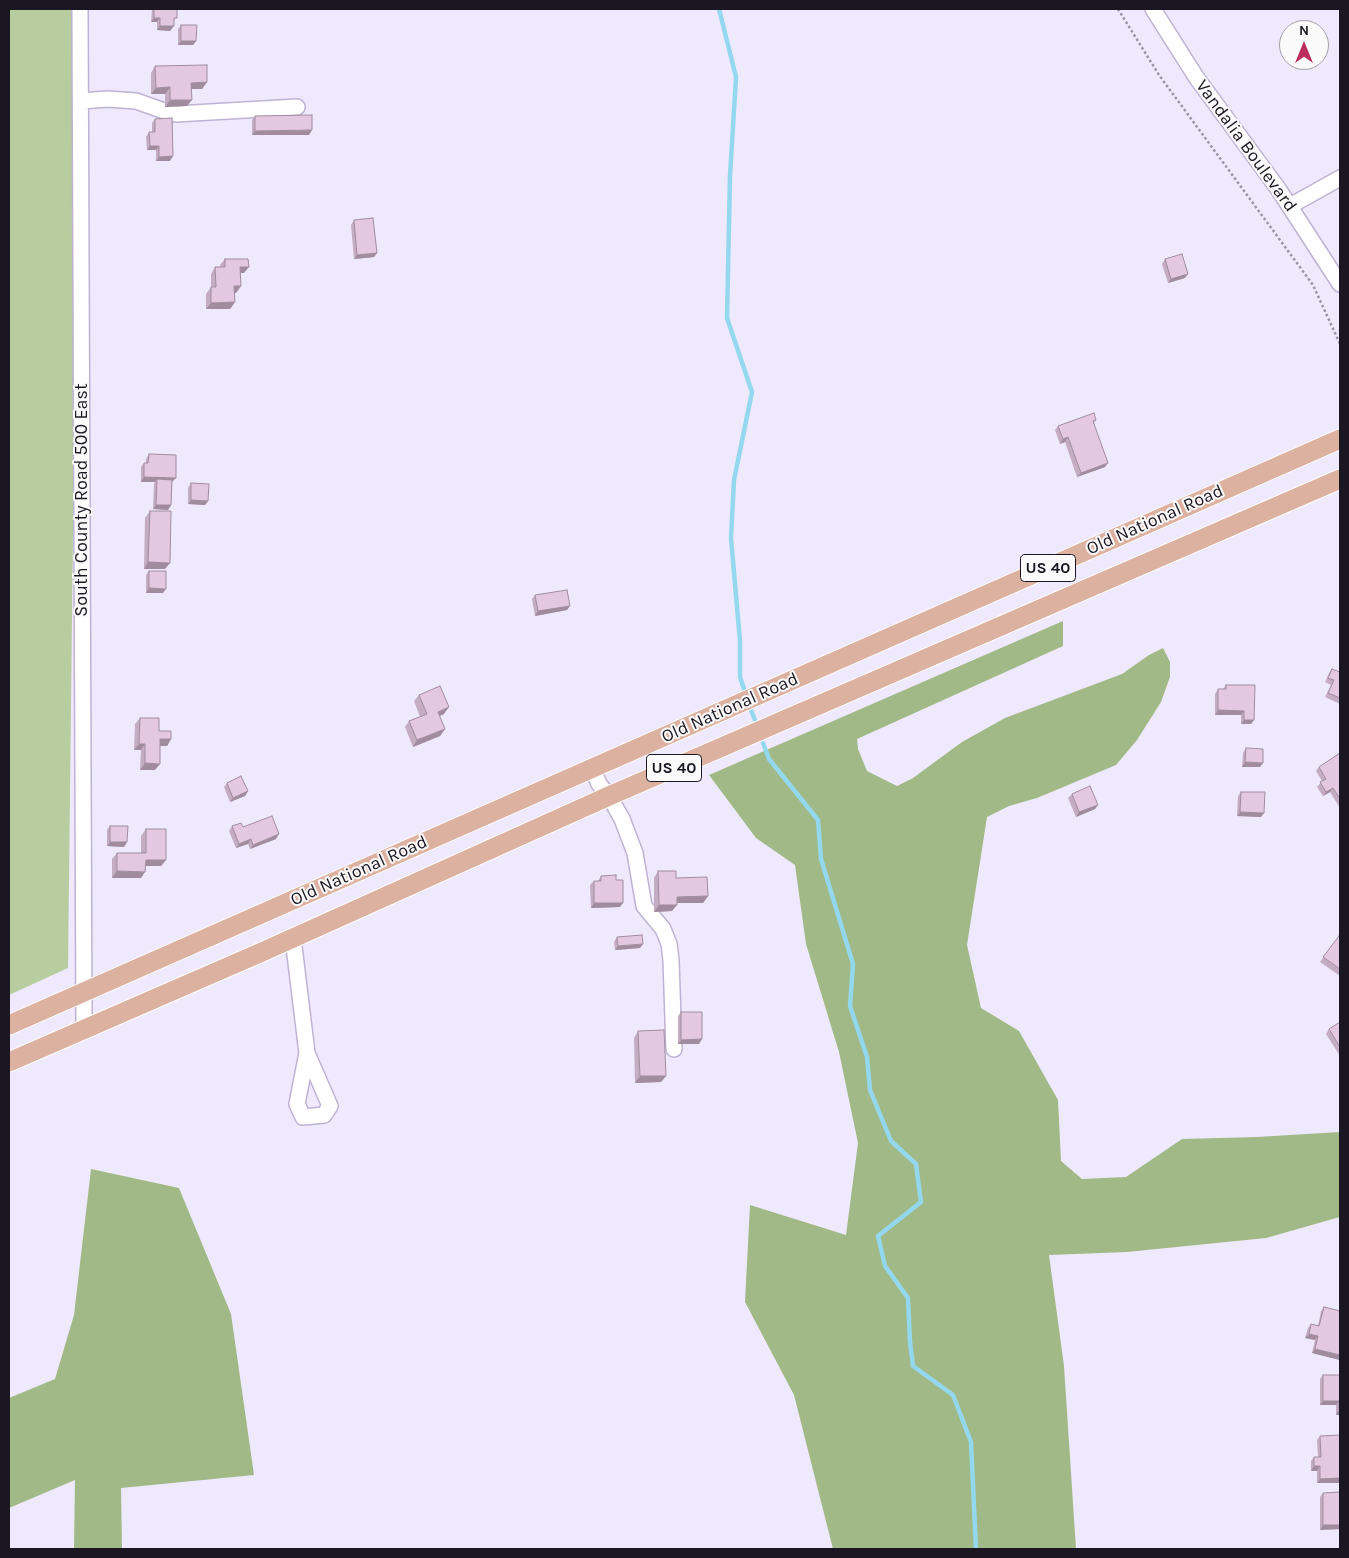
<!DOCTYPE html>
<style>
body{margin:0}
#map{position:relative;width:1349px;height:1558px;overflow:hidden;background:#efe9fd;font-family:Karla,sans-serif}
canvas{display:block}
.frame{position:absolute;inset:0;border:10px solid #1b1722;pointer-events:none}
.north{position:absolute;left:1279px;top:20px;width:50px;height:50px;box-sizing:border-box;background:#fafafa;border:1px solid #a19fa4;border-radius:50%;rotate:0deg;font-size:14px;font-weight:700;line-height:20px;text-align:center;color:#1b1722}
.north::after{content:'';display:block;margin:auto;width:18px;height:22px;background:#ba2c5c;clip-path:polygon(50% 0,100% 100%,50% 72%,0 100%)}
</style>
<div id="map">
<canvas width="1349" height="1558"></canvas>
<div class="frame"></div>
<div class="north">N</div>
</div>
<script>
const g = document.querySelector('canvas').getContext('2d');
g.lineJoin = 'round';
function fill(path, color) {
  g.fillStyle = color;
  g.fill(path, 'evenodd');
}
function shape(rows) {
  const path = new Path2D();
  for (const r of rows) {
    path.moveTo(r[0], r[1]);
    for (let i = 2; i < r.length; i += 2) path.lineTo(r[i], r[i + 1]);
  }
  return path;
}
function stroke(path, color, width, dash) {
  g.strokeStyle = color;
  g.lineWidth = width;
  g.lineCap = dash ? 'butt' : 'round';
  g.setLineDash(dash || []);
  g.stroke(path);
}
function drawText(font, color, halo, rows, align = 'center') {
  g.font = font + ' Karla,sans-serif';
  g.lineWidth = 4;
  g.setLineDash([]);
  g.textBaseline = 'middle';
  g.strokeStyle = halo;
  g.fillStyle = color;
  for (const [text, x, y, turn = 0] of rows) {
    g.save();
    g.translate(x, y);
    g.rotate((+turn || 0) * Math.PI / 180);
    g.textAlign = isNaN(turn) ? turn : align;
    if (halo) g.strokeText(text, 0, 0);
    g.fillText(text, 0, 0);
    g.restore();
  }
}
const green = shape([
 [9,9,79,9,68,968,9,995]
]);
const forest = shape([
 [1063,621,1063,646,857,739,858,749,867,771,897,786,913,778,962,742,1005,718,1122,674,1149,655,1163,648,1170,662,1170,677,1161,702,1137,740,1116,765,1037,798,1009,806,987,817,967,945,981,1008,1019,1031,1058,1100,1061,1161,1082,1179,1126,1177,1182,1139,1257,1137,1340,1132,1340,1217,1266,1238,1127,1252,1049,1255,1064,1366,1076,1549,833,1549,794,1395,745,1302,750,1205,846,1235,858,1143,839,1052,806,944,795,865,756,838,709,775],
 [91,1169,179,1188,231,1314,254,1475,121,1488,122,1549,74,1549,75,1480,9,1508,9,1398,55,1379,74,1315]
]);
const stream = shape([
 [719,9,736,77,730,176,727,318,752,392,734,480,731,538,740,641,740,677,746,695],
 [749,705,755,720],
 [763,743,769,759,818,820,821,859,853,964,850,1006,867,1057,870,1090,891,1141,916,1164,921,1202,878,1236,885,1266,908,1298,910,1342,913,1366,953,1395,971,1442,976,1549]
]);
const path = shape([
 [1118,9,1159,75,1313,285,1340,344]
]);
const minor = shape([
 [80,9,84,1029],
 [1153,9,1196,77,1279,190,1340,284],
 [81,101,107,99,136,101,167,112,176,114,297,107],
 [1290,206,1340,178],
 [593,769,599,784,609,796,622,819,635,853,644,906,663,929,669,944,671,960,674,1049],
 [293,938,307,1053,330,1106,324,1115,303,1117,297,1104,307,1053]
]);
const major = shape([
 [9,1025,1340,439],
 [9,1062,262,952,609,796,1340,479]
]);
const wall = shape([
 [152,9,177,9,174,22,170,31,157,30,157,22,151,22],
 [181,25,196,41,193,45,178,45,178,29],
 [155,66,207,82,202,89,191,89,187,106,165,107,165,94,151,94,151,73],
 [255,116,309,135,252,135,252,120],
 [155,119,170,161,156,161,156,150,147,150,146,137,149,132,152,132,152,123],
 [354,220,377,253,374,257,354,259,351,225],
 [225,259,244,273,240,273,241,286,236,293,234,293,235,302,230,309,206,309,206,294,211,287,211,274,215,267,220,267,220,265],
 [1165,259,1185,278,1168,283,1162,264],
 [1096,420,1094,423,1105,467,1077,477,1065,442,1060,444,1055,430,1058,426],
 [149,454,172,482,171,505,168,510,153,509,154,484,155,482,141,482,141,467,144,463,146,463,146,459],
 [191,483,208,501,205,505,188,504,188,488],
 [150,511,165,569,144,569,145,518],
 [149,571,163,593,146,593,146,575],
 [535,595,567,610,535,616,532,599],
 [1332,669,1339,672,1340,669,1340,704,1325,697,1331,685,1325,682,1329,673],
 [1226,685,1254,720,1251,724,1241,724,1241,715,1215,715,1215,694,1218,689,1223,689],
 [419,695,444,714,439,716,445,729,440,736,413,747,405,727,409,721,420,717,414,701],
 [140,718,171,739,167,746,160,746,155,770,140,770,141,750,134,750,135,724],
 [1246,748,1260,767,1242,767,1243,753],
 [1340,753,1340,808,1330,792,1323,796,1317,787,1322,781,1316,771,1319,767],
 [227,783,248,791,245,796,230,802,224,787],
 [1241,792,1261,817,1237,816,1238,796],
 [1072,794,1098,805,1095,809,1076,817,1068,798],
 [110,826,127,842,124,847,107,846,107,830],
 [232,826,243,827,276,839,250,849,248,844,236,848,229,831],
 [146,829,166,860,161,866,145,866,141,878,112,878,112,859,117,853,141,853,141,836],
 [658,871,676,878,708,896,703,903,677,903,672,911,654,912,654,878],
 [601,876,616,880,620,907,591,908,590,885,594,881,598,881],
 [1339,936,1340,937,1340,976,1320,962],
 [617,937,640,948,615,950,614,942],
 [681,1012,699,1044,678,1044,678,1016],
 [1340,1022,1340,1056,1326,1034,1329,1029],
 [638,1031,666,1076,661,1082,635,1083,634,1038],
 [1324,1307,1340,1360,1312,1353,1315,1340,1305,1338,1308,1328,1311,1324,1318,1326,1321,1311],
 [1323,1375,1340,1375,1340,1415,1336,1415,1336,1405,1320,1405,1320,1379],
 [1320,1436,1340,1483,1317,1483,1317,1471,1311,1471,1311,1461,1314,1457,1318,1457,1317,1440],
 [1323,1493,1340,1529,1320,1530,1320,1497]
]);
const shadedWall = shape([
 [154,18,160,18,157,22,151,22],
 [160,26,174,26,170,31,157,30],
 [181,41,196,41,193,45,178,45],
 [207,82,202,89,187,89,191,83],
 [170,87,165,94,151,94,156,88],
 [170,100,192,100,187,106,165,107],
 [312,130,309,135,252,135,255,131],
 [150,146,159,146,156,150,147,150],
 [173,156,170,161,156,161,159,157],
 [377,253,374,257,354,259,357,255],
 [240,267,249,267,244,273,236,273],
 [1188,274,1185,278,1168,283,1171,279],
 [234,286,241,286,236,293,230,293],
 [235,302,230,309,206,309,211,303],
 [1068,437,1065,442,1060,444,1063,439],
 [1108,463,1105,467,1077,477,1081,473],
 [144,477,176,478,172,482,157,482,157,479,155,482,141,482],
 [191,500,208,501,205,505,188,504],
 [156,505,171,505,168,510,153,509],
 [148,562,170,563,165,569,144,569],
 [149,588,166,589,163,593,146,593],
 [570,606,567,610,535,616,538,611],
 [449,707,444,714,433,719,438,712],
 [1218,710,1244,711,1241,715,1215,715],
 [1244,720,1254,720,1251,724,1241,724],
 [445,729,440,736,413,747,417,740],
 [160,739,171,739,167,746,155,746],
 [139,744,145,744,141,750,134,750],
 [1245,762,1263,763,1260,767,1242,767],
 [145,763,160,764,155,770,140,770],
 [1333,788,1330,792,1323,796,1326,792],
 [248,791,245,796,230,802,233,798],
 [1098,805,1095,809,1076,817,1079,812],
 [1240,812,1264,813,1261,817,1237,816],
 [279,834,276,839,250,849,253,845],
 [251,839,248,844,236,848,239,844],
 [110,842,127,842,124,847,107,846],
 [146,860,166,860,161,866,141,866],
 [117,871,145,872,141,878,112,878],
 [708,896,703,903,672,903,677,897],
 [594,903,623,903,620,907,591,908],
 [659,905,677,905,672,911,654,912],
 [643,944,640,948,615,950,618,946],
 [702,1039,699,1044,678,1044,681,1040],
 [640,1076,666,1076,661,1082,635,1083],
 [1309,1334,1318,1336,1315,1340,1305,1338],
 [1315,1349,1340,1355,1340,1360,1312,1353],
 [1323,1401,1339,1401,1336,1405,1320,1405],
 [1339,1410,1340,1410,1340,1415,1336,1415],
 [1314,1466,1320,1466,1317,1471,1311,1471],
 [1340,1478,1340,1483,1317,1483,1320,1479],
 [1323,1525,1340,1525,1340,1529,1320,1530]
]);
const building = shape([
 [154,9,177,9,177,18,174,18,174,26,160,26,160,18,154,18,154,9],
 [181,25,197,25,196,41,181,41,181,25],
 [207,65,207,82,191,83,192,100,170,100,170,87,156,88,155,66,207,65],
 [312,115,312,130,255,131,255,116,312,115],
 [172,118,173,156,159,157,159,146,150,146,149,132,155,132,155,119,172,118],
 [373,218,377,253,357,255,354,220,373,218],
 [1182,254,1188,274,1171,279,1165,259,1182,254],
 [225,259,248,259,249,267,240,267,241,286,234,286,235,302,211,303,211,287,216,287,215,267,225,267,225,259],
 [1094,413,1096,420,1093,421,1108,463,1081,473,1068,437,1063,439,1058,426,1094,413],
 [149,454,176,455,176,478,144,477,144,463,148,463,149,454],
 [157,479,172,480,171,505,156,505,157,479],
 [191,483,209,484,208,501,191,500,191,483],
 [150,511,171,511,170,563,148,562,150,511],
 [149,571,166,571,166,589,149,588,149,571],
 [567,590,570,606,538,611,535,595,567,590],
 [1332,669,1340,672,1340,671,1340,698,1328,693,1334,680,1328,678,1332,669],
 [1226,685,1255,685,1254,720,1244,720,1244,711,1218,710,1218,689,1226,689,1226,685],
 [440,686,449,707,438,712,445,729,417,740,409,721,427,714,419,695,440,686],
 [140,718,159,718,159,731,171,731,171,739,160,739,160,764,145,763,145,744,139,744,140,718],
 [1246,748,1263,749,1263,763,1245,762,1246,748],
 [1340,753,1340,799,1333,788,1326,792,1320,782,1326,779,1319,767,1340,753],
 [241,776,248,791,233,798,227,783,241,776],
 [1090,786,1098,805,1079,812,1072,794,1090,786],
 [1241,792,1265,792,1264,813,1240,812,1241,792],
 [272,816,279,834,253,845,251,839,239,844,232,826,241,823,243,827,272,816],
 [110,826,128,826,127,842,110,842,110,826],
 [146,829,166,829,166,860,146,860,145,872,117,871,117,853,146,853,146,829],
 [658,871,676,871,676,878,707,877,708,896,677,897,677,905,659,905,658,871],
 [616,875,616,880,623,880,623,903,594,903,594,881,601,881,601,876,616,875],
 [642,935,643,944,618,946,617,937,642,935],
 [1339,936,1340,937,1340,969,1323,957,1339,936],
 [681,1012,702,1012,702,1039,681,1040,681,1012],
 [1340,1022,1340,1047,1329,1029,1340,1022],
 [664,1030,666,1076,640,1076,638,1031,664,1030],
 [1324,1307,1340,1311,1340,1355,1315,1349,1318,1336,1309,1334,1311,1324,1319,1326,1324,1307],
 [1323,1375,1340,1375,1340,1410,1339,1410,1339,1401,1323,1401,1323,1375],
 [1340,1435,1340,1478,1320,1479,1320,1466,1314,1466,1314,1457,1321,1457,1320,1436,1340,1435],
 [1340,1492,1340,1525,1323,1525,1323,1493,1340,1492]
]);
const shields = [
 [1048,568,55],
 [674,768,55]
];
const shieldNames = [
 ["US 40",1048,568],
 ["US 40",674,768]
];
const streetNames = [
 ["Vandalia Boulevard",1246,146,54],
 ["South County Road 500 East",82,500,-90],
 ["Old National Road",1155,520,-24],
 ["Old National Road",730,708,-24],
 ["Old National Road",359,871,-24]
];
fill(green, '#b7cd9f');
fill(forest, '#a1b986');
stroke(stream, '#93d8ee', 4.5);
stroke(minor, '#beb3d3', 18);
stroke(major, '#fff', 21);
stroke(path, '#9994a4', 2.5, [2.5, 2.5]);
stroke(minor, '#fff', 15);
stroke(major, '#dcb19f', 19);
fill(wall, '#c4acc2');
fill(shadedWall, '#a08c9e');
fill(building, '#e4c8e2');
stroke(building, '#a08c9e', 1);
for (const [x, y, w] of shields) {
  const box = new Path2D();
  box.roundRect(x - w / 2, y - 13.5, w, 27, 4);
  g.fillStyle = '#fafafa';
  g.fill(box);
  stroke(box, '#1b1722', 1);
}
drawText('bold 16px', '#1b1722', null, shieldNames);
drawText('18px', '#1b1722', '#fafafa', streetNames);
</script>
